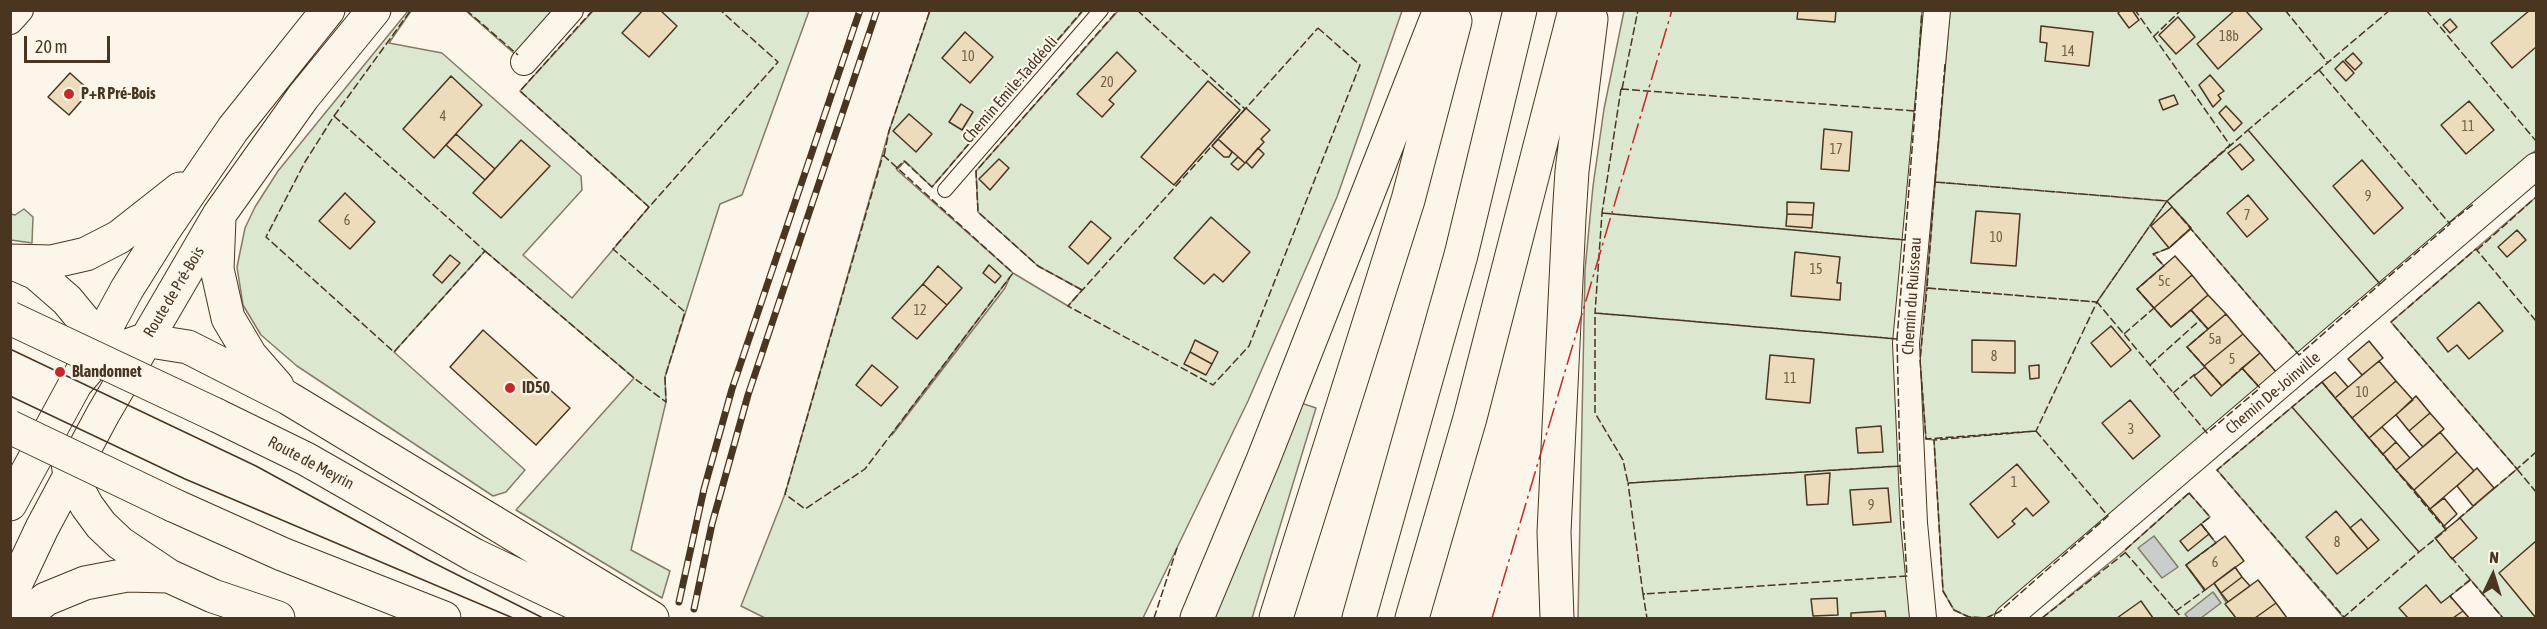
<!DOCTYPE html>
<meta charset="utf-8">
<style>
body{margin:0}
#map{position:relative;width:2547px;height:629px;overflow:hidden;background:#fbf6e9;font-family:"Asap Condensed",sans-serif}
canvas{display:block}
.frame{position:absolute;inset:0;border:12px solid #4a3520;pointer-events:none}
.north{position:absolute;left:2463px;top:545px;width:60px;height:60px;-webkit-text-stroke:4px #fbf6e9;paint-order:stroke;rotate:4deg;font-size:16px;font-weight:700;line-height:24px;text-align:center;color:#4a3520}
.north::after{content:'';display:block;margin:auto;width:21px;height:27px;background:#4a3520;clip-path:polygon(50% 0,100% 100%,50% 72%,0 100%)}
.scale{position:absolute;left:24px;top:36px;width:86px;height:27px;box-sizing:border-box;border:3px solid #4a3520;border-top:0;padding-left:8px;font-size:18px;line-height:21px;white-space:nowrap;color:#4a3520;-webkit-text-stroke:4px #fbf6e9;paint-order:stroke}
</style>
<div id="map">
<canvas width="2547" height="629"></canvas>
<div class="frame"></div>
<div class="north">N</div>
<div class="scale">20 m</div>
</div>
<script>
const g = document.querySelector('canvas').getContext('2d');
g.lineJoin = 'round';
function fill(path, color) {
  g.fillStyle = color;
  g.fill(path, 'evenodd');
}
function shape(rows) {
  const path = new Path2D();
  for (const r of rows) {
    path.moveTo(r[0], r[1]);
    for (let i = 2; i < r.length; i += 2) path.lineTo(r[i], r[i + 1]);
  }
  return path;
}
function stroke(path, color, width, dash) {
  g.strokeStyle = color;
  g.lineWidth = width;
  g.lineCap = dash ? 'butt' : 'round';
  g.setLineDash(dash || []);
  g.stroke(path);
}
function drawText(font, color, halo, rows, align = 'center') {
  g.font = font + ' "Asap Condensed",sans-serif';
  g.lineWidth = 4.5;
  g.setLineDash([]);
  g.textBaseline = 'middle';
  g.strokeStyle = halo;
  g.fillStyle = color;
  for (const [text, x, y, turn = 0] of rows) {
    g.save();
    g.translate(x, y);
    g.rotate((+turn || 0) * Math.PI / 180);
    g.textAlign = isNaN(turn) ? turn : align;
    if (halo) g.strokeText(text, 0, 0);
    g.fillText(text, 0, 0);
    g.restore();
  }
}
const green = shape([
 [408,11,411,11,389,43,442,53,581,176,582,190,523,255,572,298,649,207,520,91,593,11,809,11,742,195,720,204,665,377,666,402,631,550,670,571,662,598,516,510,634,378,485,251,394,352,525,470,506,492,493,496,297,366,261,335,243,305,237,267,245,228,255,207,278,171,408,11],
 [466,11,558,11,517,56,466,11],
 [930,11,1083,11,932,187,905,161,897,170,1013,273,1068,306,1082,290,1038,266,978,212,976,171,1118,11,1402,11,1337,197,1248,401,1143,618,765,618,741,606,785,494,889,131,930,11],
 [1010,277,1005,288,892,435,892,434,1010,277],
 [1624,11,1922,11,1915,111,1910,618,1578,618,1585,270,1593,186,1604,109,1624,11],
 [1950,11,2536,11,2536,150,2299,355,2191,229,2169,248,2154,254,2164,266,2137,289,2171,327,2191,310,2260,388,1999,612,1986,618,1969,617,1954,610,1943,591,1934,440,1926,439,1920,360,1950,11],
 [2536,197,2536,618,2503,618,2471,580,2450,596,2469,618,2342,618,2343,617,2217,470,2322,382,2447,529,2517,469,2391,322,2536,197],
 [24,209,33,217,32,243,11,240,11,214,15,215,24,209],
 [1301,403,1316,408,1252,618,1212,618,1301,403],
 [2189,493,2210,517,2201,524,2216,543,2186,565,2204,590,2214,583,2236,618,2042,618,2124,551,2189,493]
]);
const water = shape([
 [2154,536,2178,567,2162,578,2138,548,2154,536],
 [2213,592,2221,603,2201,618,2188,618,2185,614,2213,592]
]);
const building = shape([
 [643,10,660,10,677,26,649,57,622,33,643,10],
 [1798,10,1836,10,1835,22,1797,19,1798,10],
 [2121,10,2132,10,2139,20,2129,28,2118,13,2121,10],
 [2235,10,2245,10,2262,29,2218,69,2197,44,2235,10],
 [2530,10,2536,10,2536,47,2512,68,2491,43,2530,10],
 [2178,17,2195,37,2176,54,2159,35,2178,17],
 [2450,19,2457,27,2450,33,2443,25,2450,19],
 [2041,26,2093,32,2089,66,2045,61,2047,43,2040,42,2041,26],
 [965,32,993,57,970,83,942,58,965,32],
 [1117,52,1136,71,1109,100,1114,104,1102,117,1077,94,1117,52],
 [2353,53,2362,63,2355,70,2345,60,2353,53],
 [2343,61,2354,73,2346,81,2335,69,2343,61],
 [70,73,90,91,69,115,48,97,70,73],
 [2210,75,2224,91,2218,95,2221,99,2213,107,2199,85,2210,75],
 [451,76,482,105,434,158,403,129,451,76],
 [1208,81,1240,110,1174,185,1141,157,1208,81],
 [2174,95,2178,104,2163,110,2159,100,2174,95],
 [2469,101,2494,130,2466,154,2441,125,2469,101],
 [961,104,973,112,962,130,949,122,961,104],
 [2226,106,2242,123,2234,131,2219,113,2226,106],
 [1246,108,1270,130,1261,139,1264,142,1245,163,1218,139,1246,108],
 [909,114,932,134,916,152,893,131,909,114],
 [1824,129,1852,132,1849,171,1821,169,1824,129],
 [456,134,495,169,485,180,446,145,456,134],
 [1218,139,1232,152,1229,157,1224,157,1212,146,1218,139],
 [521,140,550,166,501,218,473,193,521,140],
 [2240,144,2254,160,2242,170,2228,153,2240,144],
 [1258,148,1264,154,1252,168,1246,162,1258,148],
 [1238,157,1245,163,1238,170,1231,164,1238,157],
 [999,159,1009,168,990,190,979,179,999,159],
 [2362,160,2403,208,2374,234,2333,186,2362,160],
 [345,193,375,222,350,249,319,221,345,193],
 [2248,195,2268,219,2247,237,2227,213,2248,195],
 [1787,202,1814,203,1813,215,1787,214,1787,202],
 [2172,207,2191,228,2169,248,2151,226,2172,207],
 [1976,211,2020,214,2016,266,1971,263,1976,211],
 [1787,214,1813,215,1812,228,1786,226,1787,214],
 [1211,217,1250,252,1223,282,1214,274,1204,284,1174,258,1211,217],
 [1091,221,1111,238,1088,264,1069,247,1091,221],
 [2517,230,2526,240,2507,257,2498,247,2517,230],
 [1795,252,1840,257,1837,283,1841,283,1840,300,1791,296,1795,252],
 [450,255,460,263,442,283,433,275,450,255],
 [2175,256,2192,275,2154,308,2137,289,2175,256],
 [989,265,1001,276,995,283,983,273,989,265],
 [938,266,962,288,947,305,923,284,938,266],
 [2192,275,2208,295,2171,327,2154,308,2192,275],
 [923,284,947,305,917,339,892,318,923,284],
 [2208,295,2226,314,2208,329,2191,310,2208,295],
 [2479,302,2503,331,2469,359,2457,345,2448,352,2437,338,2479,302],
 [2226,314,2243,334,2204,366,2187,347,2226,314],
 [2111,326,2131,350,2111,367,2091,343,2111,326],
 [483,330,570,408,536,445,450,367,483,330],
 [2243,334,2260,353,2222,386,2204,366,2243,334],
 [1195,340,1218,352,1212,364,1190,352,1195,340],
 [1972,340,2015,341,2015,373,1972,372,1972,340],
 [2369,341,2383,358,2362,375,2348,359,2369,341],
 [1190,352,1212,364,1206,375,1184,364,1190,352],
 [2260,353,2277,373,2260,388,2242,368,2260,353],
 [1770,355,1814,359,1810,403,1766,399,1770,355],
 [2379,361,2396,381,2352,418,2335,398,2379,361],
 [872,365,898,387,881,406,856,385,872,365],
 [2039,365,2039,378,2030,379,2029,366,2039,365],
 [2205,367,2222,386,2211,396,2194,376,2205,367],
 [2335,372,2348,387,2335,398,2322,382,2335,372],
 [2396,381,2413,400,2369,438,2352,418,2396,381],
 [2416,396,2430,413,2409,431,2396,415,2416,396],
 [2130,400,2160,436,2133,459,2102,423,2130,400],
 [2430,413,2444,429,2423,447,2409,431,2430,413],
 [1881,426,1883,452,1858,453,1856,428,1881,426],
 [2382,427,2396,442,2383,454,2369,438,2382,427],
 [2440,432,2457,452,2414,490,2396,470,2440,432],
 [2396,442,2410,458,2396,470,2383,454,2396,442],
 [2457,452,2474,471,2430,509,2414,490,2457,452],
 [2017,464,2049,502,2033,516,2026,508,2012,521,2015,524,1998,538,1970,504,2017,464],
 [2477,468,2494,488,2473,506,2457,486,2477,468],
 [1830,473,1828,504,1807,505,1805,475,1830,473],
 [1888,488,1891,522,1853,525,1850,490,1888,488],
 [2444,498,2457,514,2444,526,2430,509,2444,498],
 [2336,511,2368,549,2337,574,2306,537,2336,511],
 [2460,518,2477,538,2452,559,2435,538,2460,518],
 [2361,519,2379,540,2368,549,2350,528,2361,519],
 [2201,524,2209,534,2188,551,2180,541,2201,524],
 [2225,536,2244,561,2205,590,2186,565,2225,536],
 [2536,541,2536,618,2499,573,2536,541],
 [2235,567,2242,577,2221,593,2214,583,2235,567],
 [2242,577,2250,586,2228,602,2221,593,2242,577],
 [2258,580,2276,603,2255,618,2236,618,2225,604,2258,580],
 [2426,585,2441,603,2450,596,2463,611,2453,618,2408,618,2399,608,2426,585],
 [1837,598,1838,615,1813,616,1811,599,1837,598],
 [2141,601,2153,618,2117,618,2141,601],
 [2276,603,2287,618,2255,618,2276,603],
 [1885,611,1886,618,1851,618,1851,613,1885,611],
 [2463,611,2469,618,2453,618,2463,611]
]);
const service = shape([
 [945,190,1101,10]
]);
const minor = shape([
 [10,21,20,10],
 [524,62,570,10],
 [1923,618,1914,523,1906,343,1937,10],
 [2008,618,2536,166]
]);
const primary = shape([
 [219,218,217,269,228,318,250,355,277,386],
 [10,261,51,262,86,254,119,237,180,189],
 [13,263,36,273,67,300,100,340,106,359],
 [77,382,90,367,124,347,144,340,188,347,288,398,652,618],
 [216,415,306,459,474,555,606,618],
 [67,457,70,475,87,506,101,525,120,543,169,576,213,596,278,618],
 [10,504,127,289,164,230,233,129,328,10],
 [173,505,282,554,444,618],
 [10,596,42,528,103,414,219,215,303,97,374,10],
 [22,618,46,599,85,583,127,575,168,576]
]);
const motorway = shape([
 [1197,618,1263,460,1440,10],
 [1276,618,1408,200,1455,21],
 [1359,618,1461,255,1520,10],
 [1412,618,1470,418,1575,10],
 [1557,618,1554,532,1569,218,1572,171,1591,19]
]);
const tram = shape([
 [10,349,256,466,428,560,543,618],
 [10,396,185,479,513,618]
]);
const rail = shape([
 [679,602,704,489,732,389,860,10],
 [694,609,712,524,748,395,877,10]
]);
const primaryBridge = shape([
 [10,318,216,415],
 [10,427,173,505]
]);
const fence = shape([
 [466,10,518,55],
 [593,10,520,91,649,207,778,62,720,10],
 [1137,10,1245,109],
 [2285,10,2328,63],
 [2426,10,2536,141],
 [1318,28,1360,65,1249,346,1213,385,1068,306,1318,28],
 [2153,37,2181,10],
 [1945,64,1935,182,2167,201,2230,145,2135,10],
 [2319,70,2450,224,2380,284,2248,130,2319,70],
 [2321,72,2319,70,2390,10],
 [1621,89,1915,111,1905,240,1602,213,1621,89],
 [1622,89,1638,10],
 [1915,111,1922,10],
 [334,116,485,251,394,352,266,237,305,162,334,116],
 [334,116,411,10],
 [2248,130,2380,284,2299,355,2167,201,2248,130],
 [883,155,1013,273,865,469,805,509,785,494,883,155],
 [884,156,889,131,930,10],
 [896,169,904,161,932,187,1083,10],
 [1935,182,2167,201,2097,302,1927,288,1935,182],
 [2167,201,2191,228,2169,248,2153,254,2164,266,2137,289,2171,327,2191,310,2208,329,2187,347,2222,386,2242,368,2260,388,2207,433,2097,302,2167,201],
 [1602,213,1905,240,1897,339,1595,313,1602,213],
 [2449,223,2475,203],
 [2477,250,2536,197],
 [485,251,634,378,666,402,665,377,685,312,613,249,649,207],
 [1927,288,2097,302,2036,431,1926,439,1920,360,1927,288],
 [1082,290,1038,266,978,212,976,171,1118,10],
 [1595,313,1897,339,1900,466,1628,483,1623,460,1595,413,1595,313],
 [2536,321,2476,249,2391,322,2517,469,2536,452],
 [2124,334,2154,308],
 [2150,365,2200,320],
 [2322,382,2446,530,2419,552,2292,407,2322,382],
 [2173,393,2195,374],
 [2292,407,2419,552,2344,617,2217,470,2292,407],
 [2036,431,2108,516,1999,612,1986,618,1969,617,1954,610,1943,591,1934,440,2036,431],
 [1900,466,1907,576,1643,594,1628,483,1900,466],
 [2492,490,2517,469,2536,492],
 [2189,493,2210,517,2201,524,2216,543,2186,565,2205,590,2176,611,2124,551,2189,493],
 [2458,519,2476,504],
 [2451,557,2503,618],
 [1645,594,1643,594,1647,618],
 [2452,599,2450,596,2471,579,2469,577],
 [2174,609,2182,618],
 [1154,618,1177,548],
 [2042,618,2125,553]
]);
const power = shape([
 [1492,618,1672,10]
]);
const markers = [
 [69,94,6,"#c62828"],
 [60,372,6,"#c62828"],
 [510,388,6,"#c62828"]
];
const numberNames = [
 ["18b",2229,37],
 ["14",2068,52],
 ["10",968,57],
 ["20",1107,83],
 ["4",443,117],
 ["11",2468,127],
 ["17",1836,150],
 ["9",2368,197],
 ["7",2247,216],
 ["6",347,221],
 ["10",1996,238],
 ["15",1816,270],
 ["5c",2164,282],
 ["12",920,311],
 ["5a",2215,340],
 ["8",1994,357],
 ["5",2232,360],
 ["11",1790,379],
 ["10",2362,393],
 ["3",2131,430],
 ["1",2014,483],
 ["9",1871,506],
 ["8",2337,543],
 ["6",2215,563]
];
const streetNames = [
 ["Chemin Emile-Taddéoli",1010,90,-49],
 ["Route de Pré-Bois",174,292,-59],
 ["Chemin du Ruisseau",1912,296,-86],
 ["Chemin De-Joinville",2273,393,-40],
 ["Route de Meyrin",311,463,28]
];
const poiNames = [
 ["P+R Pré-Bois",81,94],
 ["Blandonnet",72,372],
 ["ID50",522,388]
];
fill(green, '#dce7d0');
stroke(green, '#887966', 1.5);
fill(water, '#c9cecd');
stroke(water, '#887966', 1.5);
fill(building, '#ecdcbc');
stroke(building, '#4a3520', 1.5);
stroke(service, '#4a3520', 16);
stroke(minor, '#4a3520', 28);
stroke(primary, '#4a3520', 35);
stroke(motorway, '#4a3520', 35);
stroke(service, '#fbf6e9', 14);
stroke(minor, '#fbf6e9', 26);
stroke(primary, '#fbf6e9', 33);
stroke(motorway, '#fbf6e9', 33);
stroke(tram, '#4a3520', 1.5);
stroke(rail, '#4a3520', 7);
stroke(rail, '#fbf6e9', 4.5, [14]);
stroke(primaryBridge, '#4a3520', 35, []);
stroke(primaryBridge, '#fbf6e9', 33);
stroke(fence, '#4a3520', 1.5, [8, 3]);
stroke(power, '#c62828', 1.5, [21, 4.5, 3, 4.5]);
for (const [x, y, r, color] of markers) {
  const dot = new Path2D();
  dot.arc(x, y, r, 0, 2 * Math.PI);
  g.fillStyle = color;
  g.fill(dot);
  stroke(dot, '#fbf6e9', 2);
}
drawText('14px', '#725f47', null, numberNames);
drawText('16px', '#4a3520', '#fbf6e9', streetNames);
drawText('bold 16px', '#4a3520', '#fbf6e9', poiNames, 'left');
</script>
